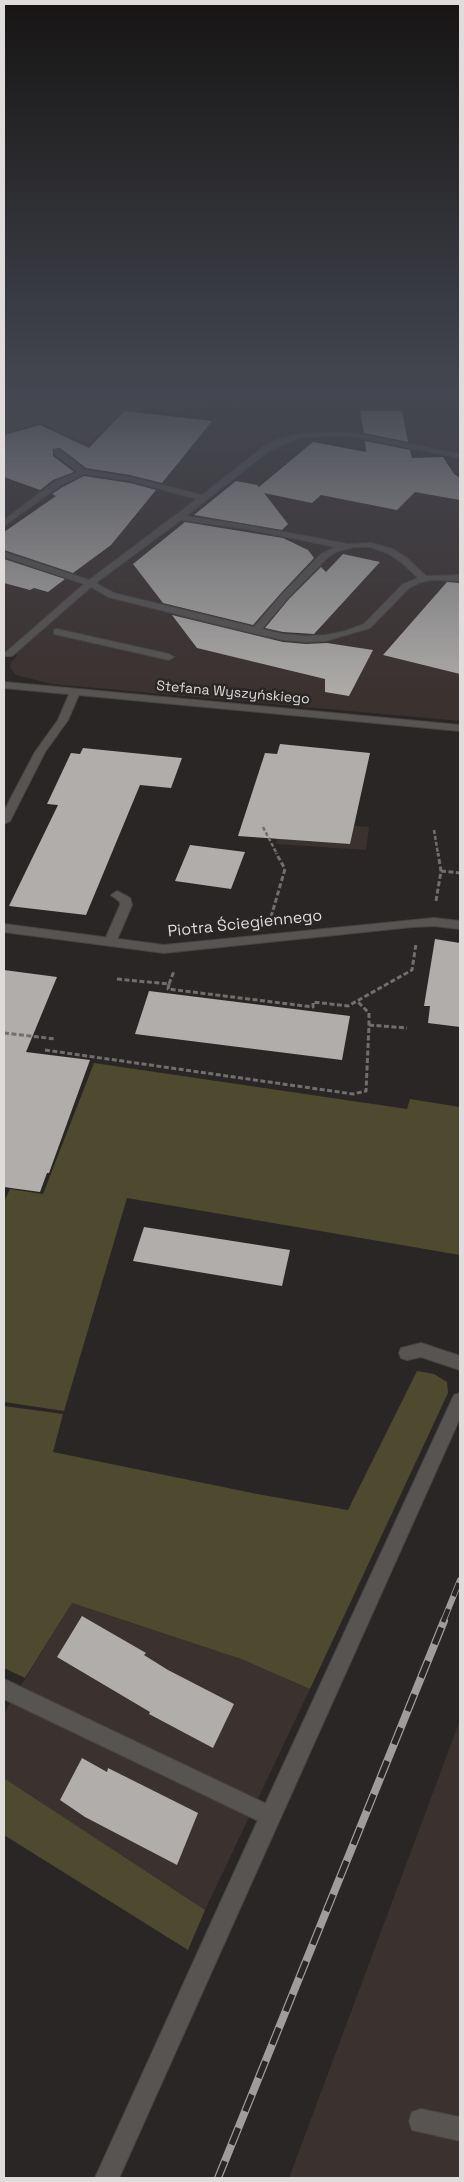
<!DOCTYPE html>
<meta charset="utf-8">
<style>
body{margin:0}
#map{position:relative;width:464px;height:2182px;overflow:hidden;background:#2a2625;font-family:"Space Grotesk",sans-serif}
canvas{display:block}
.frame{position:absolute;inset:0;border:5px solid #dfdcdb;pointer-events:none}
</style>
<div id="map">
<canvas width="464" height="2182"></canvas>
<div class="frame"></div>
</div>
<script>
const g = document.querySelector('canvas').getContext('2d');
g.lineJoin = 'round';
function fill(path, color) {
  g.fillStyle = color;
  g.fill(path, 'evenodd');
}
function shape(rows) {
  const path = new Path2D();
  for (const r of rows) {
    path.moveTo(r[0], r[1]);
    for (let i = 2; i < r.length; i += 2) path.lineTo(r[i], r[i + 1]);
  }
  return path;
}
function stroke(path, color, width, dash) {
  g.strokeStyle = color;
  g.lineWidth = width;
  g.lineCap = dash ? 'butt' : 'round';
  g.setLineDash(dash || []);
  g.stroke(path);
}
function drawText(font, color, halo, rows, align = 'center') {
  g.font = font + ' "Space Grotesk",sans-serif';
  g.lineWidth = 5;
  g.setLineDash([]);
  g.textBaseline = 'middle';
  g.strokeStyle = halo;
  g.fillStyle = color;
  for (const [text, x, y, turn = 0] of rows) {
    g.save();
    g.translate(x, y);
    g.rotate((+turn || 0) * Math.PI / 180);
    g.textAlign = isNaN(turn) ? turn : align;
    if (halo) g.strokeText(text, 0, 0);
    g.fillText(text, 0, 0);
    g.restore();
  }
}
const built = shape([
 [4,395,460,395,460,721,52,684,16,675,10,668,11,662,18,655,4,651],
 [297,821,369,827,366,850,276,844,280,825],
 [72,1603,241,1659,310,1689,205,1910,4,1778,4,1713],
 [460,1720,460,2178,289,2178]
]);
const green = shape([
 [4,395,252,395,237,402,228,398,217,398,198,409,185,408,181,411,142,407,136,412,123,411,91,442,77,440,41,423,4,434],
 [94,1063,407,1109,410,1099,460,1107,460,1255,127,1198,64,1411,4,1402,4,1202,10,1189,43,1194],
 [417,1371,434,1374,447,1382,448,1393,310,1689,241,1659,72,1603,25,1678,4,1668,4,1406,63,1414,53,1452,257,1494,348,1510],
 [4,1778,205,1910,188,1950,4,1835]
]);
const building = shape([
 [124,411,212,421,162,483,130,475,86,468,60,448,53,449,53,456,74,472,53,480,40,490,4,477,4,435,40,425,89,448],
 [360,411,402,411,408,442,364,433],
 [365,441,410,450,412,458,443,457,454,474,460,478,460,500,415,492,397,510,321,495,312,503,264,493,288,524,282,530,194,515,236,481,257,485,259,487,313,442,366,452],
 [84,476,130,483,156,490,111,545,73,573,4,550,4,532,56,496,52,494,61,488],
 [185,522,283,538,308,550,314,558,281,593,253,625,163,603,133,564],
 [343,554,380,562,314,634,283,632,265,628,289,599,321,567,326,572],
 [4,559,65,579,48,592,34,588,30,590,4,583],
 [447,582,460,583,460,674,383,655],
 [172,615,283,642,306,644,327,643,373,650,349,696,325,692,325,679,197,648],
 [280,744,370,753,350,844,238,836,265,753,277,754],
 [83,748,182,758,171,788,140,785,86,915,9,906,58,805,47,804,71,753,80,754],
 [190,845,245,852,231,889,175,881],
 [435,939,460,943,460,1027,428,1023,430,1006,424,1006],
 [4,970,57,977,26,1052,90,1060,49,1173,47,1173,40,1192,4,1187],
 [149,991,350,1016,342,1060,135,1034],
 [144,1227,290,1250,282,1286,133,1261],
 [82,1616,146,1653,144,1655,168,1670,234,1704,213,1748,149,1714,150,1712,57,1657],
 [82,1758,107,1772,108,1768,198,1813,177,1865,85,1817,60,1800]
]);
const pathFar1 = shape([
 [263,827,277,854],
 [434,830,438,854]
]);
const path = shape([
 [441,871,460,873],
 [436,901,441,871,438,853],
 [271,917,285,869,276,853],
 [117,979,169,984,168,989,313,1007,313,1002,348,1006,412,970,416,944],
 [169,984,174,971],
 [369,1025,407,1028],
 [4,1033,56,1039],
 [45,1050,353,1094,366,1091,369,1025,369,1013,357,1001]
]);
const service = shape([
 [339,432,359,434,460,454,460,458,359,438,339,436,299,438,269,451,186,516,246,525,348,544,371,543,393,549,407,558,426,576,460,575,460,581,431,580,419,583,409,588,370,628,326,641,306,642,283,640,256,634,108,597,91,587,12,656,6,656,4,654,84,584,4,557,4,552,89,580,197,499,130,481,84,474,60,486,4,526,4,520,54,482,78,472,54,454,54,450,60,450,85,470,130,477,202,495,263,447,276,440,298,434,339,432],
 [181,520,246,529,336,547,321,554,282,594,254,627,114,593,96,583,181,520],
 [354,547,370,547,387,553,401,562,418,578,403,584,364,624,345,631,326,635,306,636,283,634,262,629,288,598,327,558,336,552,354,547],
 [117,891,130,898,132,905,116,942,110,946,104,942,120,905,120,902,111,895,117,891],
 [421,1343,460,1356,460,1370,421,1357,407,1360,401,1358,399,1353,401,1348,421,1343],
 [4,1679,277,1809,281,1816,277,1823,270,1827,263,1823,4,1699,4,1679],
 [421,2109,460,2117,460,2141,412,2130,409,2121,412,2112,421,2109]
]);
const minor = shape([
 [57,629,169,654,174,657,169,660,54,634,54,630,57,629],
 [75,689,80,692,68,720,45,752,10,821,4,824,4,811,35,752,58,720,70,692,75,689],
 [434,918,460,921,460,929,434,926,412,927,164,953,4,932,4,924,164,945,434,918],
 [460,1393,460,1418,119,2178,95,2178,263,1809,454,1395,460,1393]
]);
const tertiary = shape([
 [4,682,460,725,460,731,4,688,4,682]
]);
const railFar1 = shape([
 [443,1622,460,1580]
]);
const rail = shape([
 [218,2178,444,1621]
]);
const farStreetnames = [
 ["Stefana Wyszyńskiego",233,693,5]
];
const streetNames = [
 ["Piotra Ściegiennego",245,924,-6]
];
fill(built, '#3b312f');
fill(green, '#4d4a2f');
fill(building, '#b0adaa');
stroke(service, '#474443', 2);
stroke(minor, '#474443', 2);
stroke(tertiary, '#474443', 2);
stroke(pathFar1, '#726e6d', 2.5, [4, 2]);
stroke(path, '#726e6d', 3, [5, 2.5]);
fill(service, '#585452');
fill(minor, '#585452');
fill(tertiary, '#585452');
stroke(railFar1, '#a09c9b', 6);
stroke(rail, '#a09c9b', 8);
stroke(railFar1, '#2a2625', 4.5, [14]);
stroke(rail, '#2a2625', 5.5, [18]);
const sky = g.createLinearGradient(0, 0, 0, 700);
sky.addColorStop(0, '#171514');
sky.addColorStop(0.56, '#444751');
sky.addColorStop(1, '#44475100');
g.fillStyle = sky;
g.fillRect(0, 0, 464, 700);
drawText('14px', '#dfdcdb', '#2a2625', farStreetnames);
drawText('16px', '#dfdcdb', '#2a2625', streetNames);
</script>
